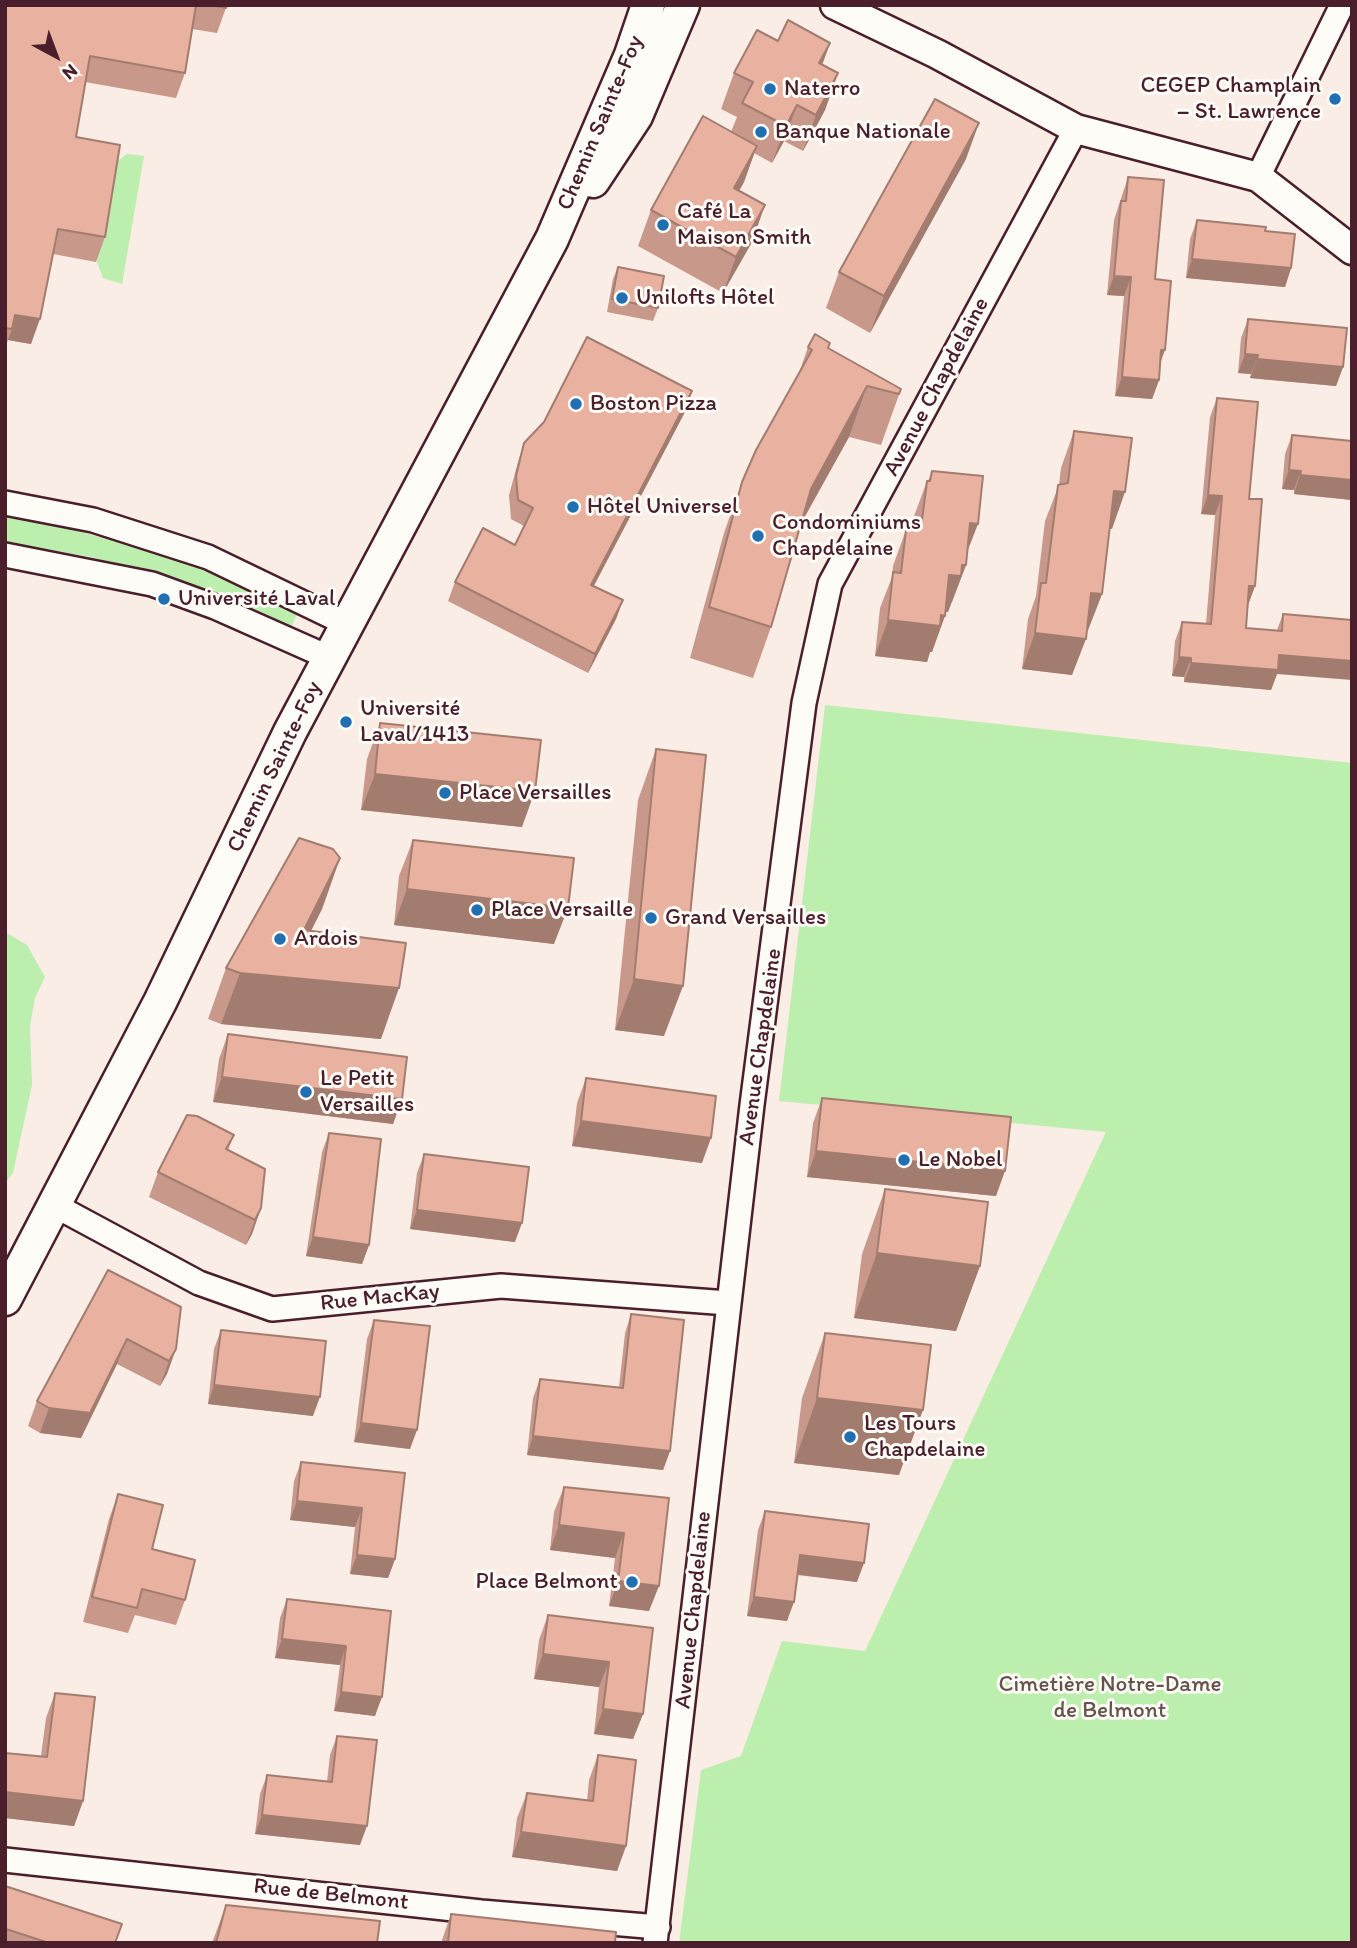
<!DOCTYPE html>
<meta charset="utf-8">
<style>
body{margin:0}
#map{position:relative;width:1357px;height:1948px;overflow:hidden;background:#f9ede6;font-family:Itim,sans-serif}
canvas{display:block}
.frame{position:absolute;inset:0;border:7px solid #4a1f2b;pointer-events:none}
.north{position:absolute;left:21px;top:21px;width:70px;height:70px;-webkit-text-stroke:5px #fdfcf7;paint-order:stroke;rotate:139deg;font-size:19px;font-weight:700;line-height:28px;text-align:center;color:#4a1f2b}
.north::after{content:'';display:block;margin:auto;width:24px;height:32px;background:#4a1f2b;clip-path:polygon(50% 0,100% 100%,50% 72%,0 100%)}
</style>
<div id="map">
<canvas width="1357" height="1948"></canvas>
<div class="frame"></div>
<div class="north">N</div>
</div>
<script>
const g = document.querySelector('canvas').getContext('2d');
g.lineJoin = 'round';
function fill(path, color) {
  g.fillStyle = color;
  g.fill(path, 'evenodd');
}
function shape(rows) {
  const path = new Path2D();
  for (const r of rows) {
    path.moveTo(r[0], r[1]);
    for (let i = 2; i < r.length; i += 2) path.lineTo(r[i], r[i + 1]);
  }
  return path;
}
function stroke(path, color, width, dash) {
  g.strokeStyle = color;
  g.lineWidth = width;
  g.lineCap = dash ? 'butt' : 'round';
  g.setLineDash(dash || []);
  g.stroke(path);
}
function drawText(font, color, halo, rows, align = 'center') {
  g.font = font + ' Itim,sans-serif';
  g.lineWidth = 6;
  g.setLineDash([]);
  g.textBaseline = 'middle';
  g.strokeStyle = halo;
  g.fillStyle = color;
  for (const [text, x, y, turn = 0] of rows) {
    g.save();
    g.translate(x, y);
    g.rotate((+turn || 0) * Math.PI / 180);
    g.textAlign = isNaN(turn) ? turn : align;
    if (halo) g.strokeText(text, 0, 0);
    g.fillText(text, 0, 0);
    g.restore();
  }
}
const green = shape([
 [127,154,144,156,122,284,103,278,96,259,116,162],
 [5,516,42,522,165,554,241,584,297,614,291,627,150,574,91,557,5,542],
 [825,705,1352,763,1352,1943,679,1943,701,1770,741,1756,782,1641,865,1651,1106,1132,779,1101],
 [5,932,27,945,45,977,35,998,30,1026,32,1085,13,1173,5,1183]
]);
const minor = shape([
 [1258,177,1342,5],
 [5,503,93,520,208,557,349,625],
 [5,555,152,584,215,607,330,658],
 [54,1205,199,1283,272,1309,501,1286,728,1303],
 [5,1860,481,1912,658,1927],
 [655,1943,752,1105,804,703,830,584,1076,129]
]);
const tertiary = shape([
 [835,5,937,54,1076,129,1258,177,1352,250]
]);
const secondary = shape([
 [593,181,636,116,683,5],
 [5,1299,160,1002,290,732,552,239,631,55,648,5]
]);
const wall = shape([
 [5,5,227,5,217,33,192,29,185,73,176,98,85,82,76,137,105,237,96,262,53,254,31,344,8,340,5,348],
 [778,41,830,43,822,65,838,73,825,110,803,151,784,141,772,163,754,153,744,182,739,191,752,242,723,293,638,246,651,210,731,132,737,117,721,109,734,73],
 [966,159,870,333,826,308,839,272],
 [1128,177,1155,279,1160,364,1159,380,1152,399,1115,396,1124,296,1107,295,1114,220],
 [1197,220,1265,231,1291,268,1285,287,1186,278,1190,239],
 [618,267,658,308,653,321,607,312,613,279],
 [1248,319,1343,367,1336,386,1250,378,1251,374,1238,373,1241,338],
 [830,343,828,348,901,389,881,445,849,437,801,524,771,627,753,678,690,658,724,533,742,482,798,376,808,347],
 [692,391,686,410,594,586,623,600,616,619,588,673,448,601,455,582,515,545,524,526,511,519,509,495,518,462,524,443],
 [1217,398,1249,499,1255,586,1248,605,1246,628,1277,630,1283,614,1277,674,1271,690,1184,682,1184,677,1172,676,1175,641,1182,622,1206,624,1215,515,1201,514,1210,417],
 [1074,431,1112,529,1109,528,1102,594,1088,630,1087,630,1072,675,1022,669,1028,619,1036,596,1045,521,1059,485,1061,468],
 [1292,435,1352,441,1352,500,1294,494,1294,490,1282,489,1285,454],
 [932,471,967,553,966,565,952,602,951,602,948,612,945,612,932,652,930,652,927,662,875,656,880,608,892,577,893,566,906,530,908,530,912,519,913,519,927,481,928,481],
 [380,723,522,827,361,810,367,759],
 [656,749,664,1036,615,1030,638,800],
 [413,840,554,944,394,925,399,876],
 [340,858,322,909,311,931,381,1039,221,1024,208,1019,226,968],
 [228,1034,402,1099,393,1124,213,1102,219,1059],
 [586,1078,702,1163,572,1146,577,1103],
 [822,1098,996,1196,807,1177,813,1123],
 [329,1133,369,1245,362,1264,306,1256,322,1152],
 [234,1135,228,1150,261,1208,252,1234,246,1245,149,1197,158,1172],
 [424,1154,515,1242,410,1229,417,1173],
 [885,1189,980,1266,956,1331,854,1318,862,1254],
 [108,1270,181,1307,167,1374,160,1386,117,1364,81,1438,40,1433,28,1426,37,1401],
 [631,1314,670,1451,663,1470,527,1455,533,1398,540,1379,619,1387,625,1333],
 [374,1320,410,1449,354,1442,367,1339],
 [221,1330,313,1416,208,1404,214,1349],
 [825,1333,899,1475,794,1463,802,1398],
 [301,1462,405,1473,395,1559,388,1578,350,1574,355,1527,290,1520,294,1481],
 [564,1487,669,1498,649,1611,609,1606,615,1558,550,1550,554,1512],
 [118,1494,185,1600,176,1625,135,1615,128,1633,83,1622,109,1519],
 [765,1511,857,1582,797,1575,787,1621,747,1616,758,1530],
 [287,1599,391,1611,375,1716,334,1711,340,1665,275,1658,280,1618],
 [548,1615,653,1628,643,1714,633,1739,594,1734,599,1687,534,1679,539,1640],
 [55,1693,83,1801,74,1826,5,1818,5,1753,41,1756,46,1718],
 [337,1736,360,1845,255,1834,260,1794,267,1775,327,1781,330,1755],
 [598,1755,626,1846,617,1871,512,1857,517,1818,527,1793,587,1801,589,1780],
 [5,1886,115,1943,5,1943],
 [226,1905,377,1943,212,1943],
 [451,1914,615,1943,441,1943]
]);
const shadedWall = shape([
 [830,43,817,79,819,63],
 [838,73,825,110,803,151,816,115],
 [797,105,784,141,772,163,786,126],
 [979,123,966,159,870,333,884,296],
 [757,146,744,182,720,224,734,188],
 [765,205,752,242,723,293,736,257],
 [1192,259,1291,268,1285,287,1186,278],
 [1114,276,1131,277,1124,296,1107,295],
 [15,315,40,319,31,344,8,340,12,329],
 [1161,350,1165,350,1158,369],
 [1245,354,1258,355,1251,374,1238,373],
 [1257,359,1343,367,1336,386,1250,378],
 [1122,377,1159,380,1152,399,1115,396],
 [867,386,849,437,792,539,811,489],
 [692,391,686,410,584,604,591,585],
 [1289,470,1301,471,1294,490,1282,489],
 [1300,475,1352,480,1352,500,1294,494],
 [1114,491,1125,492,1112,529,1101,527],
 [1208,495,1222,496,1215,515,1201,514],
 [970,523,978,524,964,560],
 [962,565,966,565,948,612,936,611,949,575],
 [1249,586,1255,586,1248,605,1242,605],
 [1091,593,1102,594,1088,630,1078,629],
 [623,600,616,619,588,673,595,654],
 [941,615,945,616,932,652,930,652,927,662,875,656,888,620],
 [1035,633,1086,639,1072,675,1022,669],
 [1279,655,1352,661,1352,680,1277,674,1271,690,1184,682,1191,663],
 [1179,657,1191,658,1184,677,1172,676],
 [375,774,535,791,522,827,361,810],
 [340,858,322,909,287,978,399,988,381,1039,221,1024,240,973,304,930],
 [407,889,568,908,554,944,394,925],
 [634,979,683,986,664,1036,615,1030],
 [222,1077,402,1099,393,1124,213,1102],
 [581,1121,711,1138,702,1163,572,1146],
 [816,1151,1005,1171,996,1196,807,1177],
 [261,1208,252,1234,246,1245,255,1220],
 [417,1210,522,1223,515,1242,410,1229],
 [313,1237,369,1245,362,1264,306,1256],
 [877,1253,980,1266,956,1331,854,1318],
 [127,1339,117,1364,81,1438,40,1433,49,1408],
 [176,1349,167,1374,160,1386,169,1361],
 [214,1385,320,1397,313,1416,208,1404],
 [817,1398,923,1410,899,1475,794,1463],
 [361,1423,417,1430,410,1449,354,1442],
 [533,1436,670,1451,663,1470,527,1455],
 [297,1501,362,1508,355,1527,290,1520],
 [559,1525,624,1533,615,1558,550,1550],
 [357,1555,395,1559,388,1578,350,1574],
 [800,1555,864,1563,857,1582,793,1574],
 [618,1581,659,1586,649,1611,609,1606],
 [754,1597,794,1602,787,1621,747,1616],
 [282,1639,346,1646,340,1665,275,1658],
 [543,1654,609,1662,599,1687,534,1679],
 [341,1692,382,1697,375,1716,334,1711],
 [603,1709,643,1714,633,1739,594,1734],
 [5,1792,83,1801,74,1826,5,1818],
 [262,1815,367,1826,360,1845,255,1834],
 [521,1832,626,1846,617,1871,512,1857]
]);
const building = shape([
 [5,5,196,5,185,73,90,56,76,137,120,145,105,237,58,229,40,319,15,315,12,329,5,328,5,5],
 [211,5,227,5,226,8,211,5],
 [788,20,830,43,819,63,838,73,816,115,797,105,786,126,742,103,753,82,734,73,757,30,778,41,788,20],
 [935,99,979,123,884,296,839,272,935,99],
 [703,116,757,146,734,188,765,205,736,257,651,210,703,116],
 [1128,177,1164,180,1155,279,1171,281,1165,350,1161,350,1159,380,1122,377,1131,277,1114,276,1121,201,1126,201,1128,177],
 [1197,220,1266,227,1265,231,1295,234,1291,268,1192,259,1197,220],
 [618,267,664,276,658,308,612,299,618,267],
 [1248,319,1347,328,1343,367,1257,359,1258,355,1245,354,1248,319],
 [815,334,830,343,828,348,901,389,899,394,867,386,811,489,771,627,709,607,742,482,756,450,812,350,808,347,815,334],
 [587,337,692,391,591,585,623,600,595,654,455,582,483,528,515,545,533,508,518,500,516,476,524,443,544,422,587,337],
 [1217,398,1258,402,1249,499,1262,499,1255,586,1249,586,1246,628,1282,631,1283,614,1352,620,1352,661,1279,655,1278,670,1191,663,1191,658,1179,657,1182,622,1211,624,1222,496,1208,495,1217,398],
 [1074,431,1132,438,1125,492,1114,491,1102,594,1091,593,1086,639,1035,633,1041,583,1046,583,1058,485,1068,483,1074,431],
 [1292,435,1352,441,1352,480,1300,475,1301,471,1289,470,1292,435],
 [932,471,983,476,978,524,970,523,966,565,962,565,961,576,949,575,945,616,941,615,940,626,888,620,893,572,901,573,906,530,910,530,912,519,922,520,927,481,930,481,932,471],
 [380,723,541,740,535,791,375,774,380,723],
 [656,749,706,755,683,986,634,979,656,749],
 [299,838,333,849,340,858,304,930,406,943,399,988,240,973,226,968,299,838],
 [413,840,574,858,568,908,407,889,413,840],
 [228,1034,407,1057,402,1099,222,1077,228,1034],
 [586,1078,716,1096,711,1138,581,1121,586,1078],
 [822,1098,1011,1117,1005,1171,816,1151,822,1098],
 [187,1115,197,1116,234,1135,226,1149,265,1169,261,1208,255,1220,158,1172,187,1115],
 [329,1133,381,1139,369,1245,313,1237,329,1133],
 [424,1154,529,1167,522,1223,417,1210,424,1154],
 [885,1189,988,1202,980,1266,877,1253,885,1189],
 [108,1270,181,1307,176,1349,169,1361,127,1339,90,1413,49,1408,37,1401,108,1270],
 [631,1314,684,1320,670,1451,533,1436,540,1379,623,1388,631,1314],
 [374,1320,430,1326,417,1430,361,1423,374,1320],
 [221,1330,326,1341,320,1397,214,1385,221,1330],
 [825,1333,931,1345,923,1410,817,1398,825,1333],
 [301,1462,405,1473,395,1559,357,1555,362,1508,297,1501,301,1462],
 [564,1487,669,1498,659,1586,618,1581,624,1533,559,1525,564,1487],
 [118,1494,163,1505,152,1549,195,1560,185,1600,142,1589,137,1608,92,1597,118,1494],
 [765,1511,869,1524,864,1563,800,1555,794,1602,754,1597,765,1511],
 [287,1599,391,1611,382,1697,341,1692,346,1646,282,1639,287,1599],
 [548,1615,653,1628,643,1714,603,1709,609,1662,543,1654,548,1615],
 [55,1693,95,1697,83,1801,5,1792,5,1753,47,1757,55,1693],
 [337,1736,377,1740,367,1826,262,1815,267,1775,332,1782,337,1736],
 [598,1755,636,1760,626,1846,521,1832,527,1793,593,1801,598,1755],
 [5,1886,122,1924,115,1943,49,1943,6,1929,5,1930,5,1886],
 [226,1905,380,1921,377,1943,216,1943,226,1905],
 [451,1914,616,1932,615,1943,448,1943,451,1914]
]);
const markers = [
 [770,89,7,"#1f6fb2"],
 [1335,99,7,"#1f6fb2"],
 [761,132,7,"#1f6fb2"],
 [663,225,7,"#1f6fb2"],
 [622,298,7,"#1f6fb2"],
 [576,404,7,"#1f6fb2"],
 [573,507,7,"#1f6fb2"],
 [758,536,7,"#1f6fb2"],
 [164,599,7,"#1f6fb2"],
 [346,722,7,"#1f6fb2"],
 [445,793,7,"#1f6fb2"],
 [477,910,7,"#1f6fb2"],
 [651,918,7,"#1f6fb2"],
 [280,939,7,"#1f6fb2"],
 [306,1092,7,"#1f6fb2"],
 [904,1160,7,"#1f6fb2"],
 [850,1437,7,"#1f6fb2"],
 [632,1582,7,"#1f6fb2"]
];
const poiNames = [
 ["CEGEP Champlain",1321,86,"right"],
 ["– St. Lawrence",1321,112,"right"],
 ["Naterro",784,89],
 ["Banque Nationale",775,132],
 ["Café La",677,212],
 ["Maison Smith",677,238],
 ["Unilofts Hôtel",636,298],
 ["Boston Pizza",590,404],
 ["Hôtel Universel",587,507],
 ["Condominiums",772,523],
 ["Chapdelaine",772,549],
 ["Université Laval",178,599],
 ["Université",360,709],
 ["Laval/1413",360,735],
 ["Place Versailles",459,793],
 ["Place Versaille",491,910],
 ["Grand Versailles",665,918],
 ["Ardois",294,939],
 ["Le Petit",320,1079],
 ["Versailles",320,1105],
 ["Le Nobel",918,1160],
 ["Les Tours",864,1424],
 ["Chapdelaine",864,1450],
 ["Place Belmont",618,1582,"right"]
];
const streetNames = [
 ["Chemin Sainte-Foy",601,123,-67],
 ["Avenue Chapdelaine",937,387,-62],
 ["Chemin Sainte-Foy",275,767,-64],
 ["Avenue Chapdelaine",761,1047,-82],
 ["Rue MacKay",380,1298,-6],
 ["Avenue Chapdelaine",694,1610,-84],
 ["Rue de Belmont",331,1895,6]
];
const parkNames = [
 ["Cimetière Notre-Dame",1110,1685],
 ["de Belmont",1110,1711]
];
fill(green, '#bceeae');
stroke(minor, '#4a1f2b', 28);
stroke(tertiary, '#4a1f2b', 33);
stroke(secondary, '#4a1f2b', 37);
stroke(minor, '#fdfcf7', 23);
stroke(tertiary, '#fdfcf7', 28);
stroke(secondary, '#fdfcf7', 32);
fill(wall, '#c8988a');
fill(shadedWall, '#a37c70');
fill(building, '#e9b1a0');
stroke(building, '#a37c70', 2);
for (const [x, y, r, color] of markers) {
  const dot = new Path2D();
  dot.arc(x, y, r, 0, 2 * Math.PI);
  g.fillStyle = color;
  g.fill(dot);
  stroke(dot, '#fdfcf7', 2.5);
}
drawText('23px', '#4a1f2b', '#fdfcf7', poiNames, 'left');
drawText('23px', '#4a1f2b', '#fdfcf7', streetNames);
drawText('23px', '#66534c', '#fdfcf7', parkNames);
</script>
